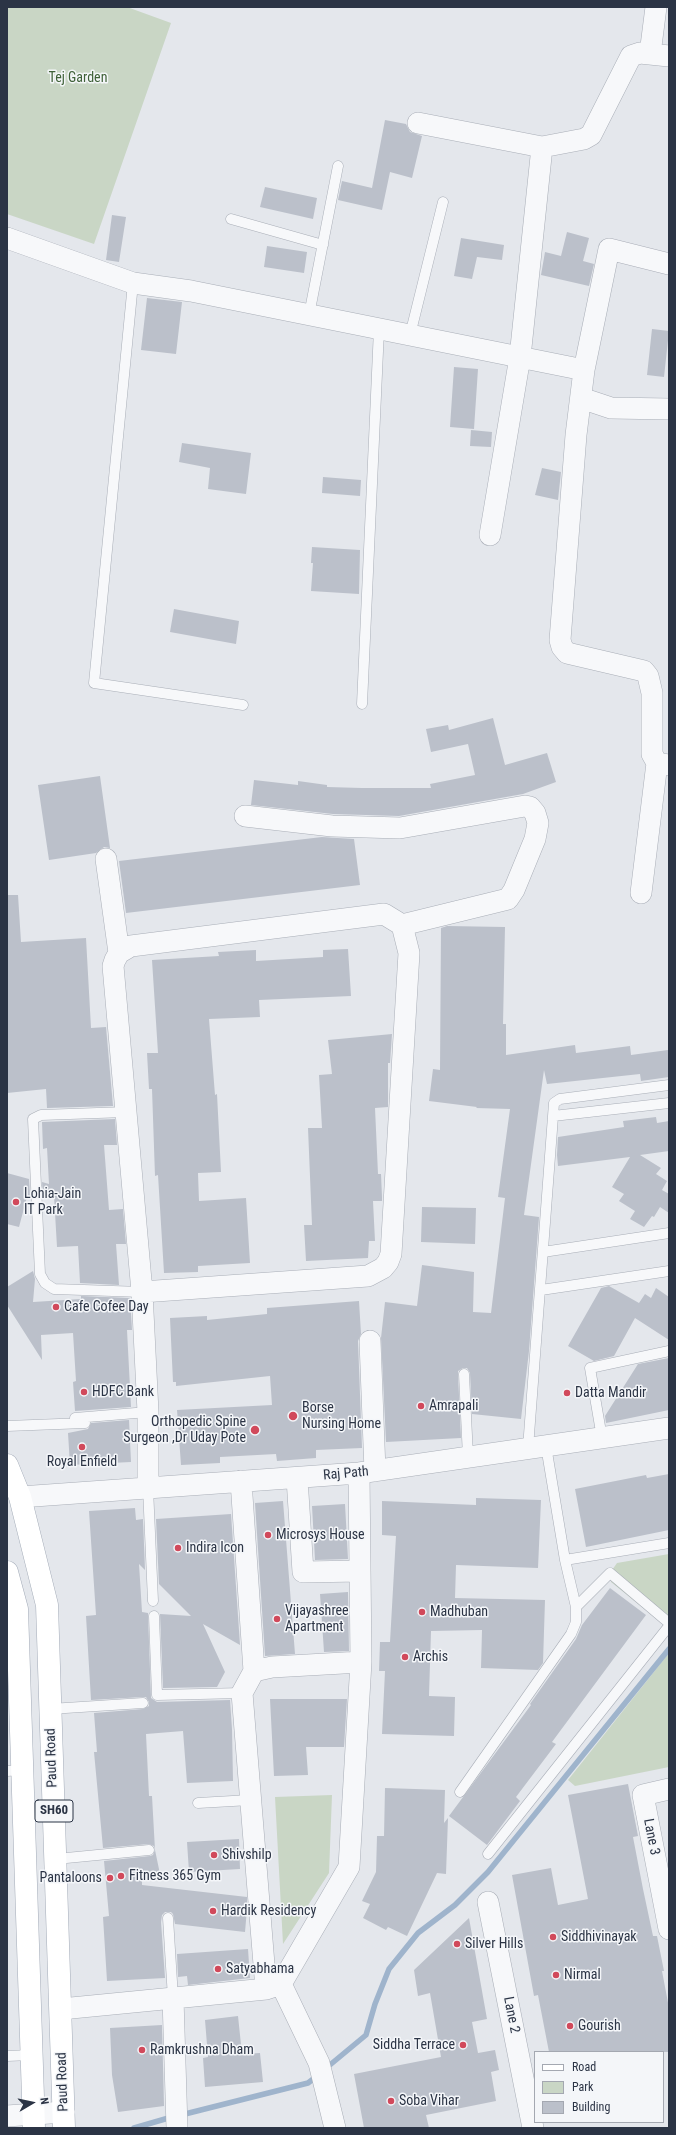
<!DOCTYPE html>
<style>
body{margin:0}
#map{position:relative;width:676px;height:2135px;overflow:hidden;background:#e4e7ec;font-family:"Roboto Condensed",sans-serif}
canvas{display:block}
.frame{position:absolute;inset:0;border:8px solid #2b3445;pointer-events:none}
.legend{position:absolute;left:534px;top:2051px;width:130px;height:72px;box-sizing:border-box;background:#f4f6f9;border:1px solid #a4a8b1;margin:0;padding:5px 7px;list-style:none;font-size:12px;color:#2b3445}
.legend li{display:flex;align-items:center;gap:8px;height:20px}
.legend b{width:20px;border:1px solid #a4a8b1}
.north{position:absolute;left:12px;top:2083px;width:40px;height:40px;-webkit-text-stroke:3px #f4f6f9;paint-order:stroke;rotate:81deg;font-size:11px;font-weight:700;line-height:16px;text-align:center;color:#2b3445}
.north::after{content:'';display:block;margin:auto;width:14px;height:18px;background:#2b3445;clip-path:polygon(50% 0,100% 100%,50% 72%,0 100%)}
</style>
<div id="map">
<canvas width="676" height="2135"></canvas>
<div class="frame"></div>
<ul class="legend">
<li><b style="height:5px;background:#fff"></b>Road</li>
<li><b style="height:11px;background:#c9d6c5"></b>Park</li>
<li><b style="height:11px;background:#bbc0ca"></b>Building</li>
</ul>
<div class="north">N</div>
</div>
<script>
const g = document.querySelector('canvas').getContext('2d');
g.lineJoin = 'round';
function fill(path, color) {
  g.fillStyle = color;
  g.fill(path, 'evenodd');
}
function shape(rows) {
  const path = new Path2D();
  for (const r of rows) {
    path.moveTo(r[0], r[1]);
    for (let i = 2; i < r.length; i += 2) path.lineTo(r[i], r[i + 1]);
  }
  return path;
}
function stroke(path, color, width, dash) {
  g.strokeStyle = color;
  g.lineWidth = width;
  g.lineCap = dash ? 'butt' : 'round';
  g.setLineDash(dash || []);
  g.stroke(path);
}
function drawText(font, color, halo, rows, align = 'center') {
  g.font = font + ' "Roboto Condensed",sans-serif';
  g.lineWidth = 3;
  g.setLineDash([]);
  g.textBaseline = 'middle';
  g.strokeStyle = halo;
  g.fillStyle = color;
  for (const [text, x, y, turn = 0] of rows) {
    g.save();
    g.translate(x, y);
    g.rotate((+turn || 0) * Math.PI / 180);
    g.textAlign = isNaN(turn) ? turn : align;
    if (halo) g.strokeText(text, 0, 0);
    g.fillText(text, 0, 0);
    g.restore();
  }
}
const green = shape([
 [7,7,127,7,171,23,94,244,7,214],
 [669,1554,669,1629,611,1582,610,1573,617,1563],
 [669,1653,669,1767,575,1786,568,1780],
 [332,1795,329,1873,283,1944,275,1797]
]);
const stream = shape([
 [325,2069,366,2035,375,2004,389,1969,418,1933,455,1905,488,1872,669,1649],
 [181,2115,308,2083,317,2076],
 [134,2128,172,2117]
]);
const building = shape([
 [385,120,406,124,410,132,422,136,412,178,390,172,382,210,338,200,342,181,372,188],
 [265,187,317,198,313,219,260,207],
 [112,215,126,217,119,262,106,260],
 [567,232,589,238,583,261,594,264,589,286,541,275,545,252,561,256],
 [461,238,504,245,502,260,477,257,472,279,454,276],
 [267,246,307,252,304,273,264,267],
 [147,298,182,302,176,354,141,350],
 [652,329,669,331,664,377,647,375],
 [454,367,478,369,474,429,450,427],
 [471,430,492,432,491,447,470,446],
 [182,443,251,453,246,494,208,489,210,468,179,462],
 [542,468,561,472,558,500,535,495],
 [323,477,361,480,360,496,322,493],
 [312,547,360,550,359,594,311,591,313,563,311,563],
 [174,609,239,621,236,644,170,632],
 [493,718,505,765,547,753,556,782,523,794,399,816,333,814,251,805,254,780,298,785,298,781,327,785,327,787,362,788,431,788,430,784,475,775,468,744,431,752,426,729,448,725,449,730],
 [100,776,110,848,104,847,96,853,49,860,38,785],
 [322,837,354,839,360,885,126,913,119,861],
 [7,895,18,895,21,942,86,938,91,1028,106,1027,113,1106,47,1108,46,1089,7,1093],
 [447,926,505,927,503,1024,506,1024,506,1055,575,1045,576,1053,630,1046,631,1055,668,1050,669,1077,641,1081,640,1074,547,1084,544,1070,524,1215,539,1217,529,1351,521,1419,472,1414,470,1373,467,1368,463,1368,458,1371,458,1374,461,1438,386,1442,381,1338,385,1302,417,1306,422,1265,474,1272,473,1312,491,1313,505,1198,498,1197,510,1109,476,1108,477,1107,429,1101,433,1069,440,1070,441,928],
 [348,949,351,996,259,1000,260,1017,209,1019,215,1095,217,1094,221,1172,198,1173,199,1201,246,1198,250,1263,198,1266,198,1272,164,1273,158,1175,155,1176,152,1089,149,1089,147,1053,158,1053,152,960,219,956,218,952,256,950,256,961,323,957,323,950],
 [392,1034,390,1063,388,1063,388,1107,375,1108,378,1174,381,1174,382,1197,382,1201,373,1201,375,1241,369,1241,368,1258,306,1261,304,1225,312,1225,308,1128,322,1128,319,1075,332,1074,328,1040],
 [656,1117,657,1123,669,1121,669,1151,640,1155,661,1168,656,1174,667,1181,662,1190,669,1194,669,1213,660,1207,654,1217,652,1216,644,1227,630,1219,635,1211,619,1201,624,1194,612,1187,630,1157,558,1166,557,1155,558,1137,624,1127,623,1121],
 [115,1119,117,1145,104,1145,109,1210,123,1209,126,1244,116,1244,119,1285,80,1283,78,1246,57,1247,54,1196,43,1196,42,1182,49,1184,47,1148,43,1149,42,1122],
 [7,1173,29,1179,30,1197,27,1197,19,1227,7,1224],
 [422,1207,476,1208,475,1244,421,1242],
 [33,1271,35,1279,33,1302,81,1299,81,1296,130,1298,132,1330,127,1330,131,1407,75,1411,73,1382,76,1381,73,1333,41,1335,42,1360,7,1305,7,1287],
 [609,1286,639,1303,645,1294,651,1298,656,1288,669,1297,669,1340,635,1318,614,1356,594,1361,568,1346,601,1288],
 [359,1301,361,1334,358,1341,362,1448,316,1450,316,1458,277,1461,276,1454,220,1457,220,1463,181,1465,177,1410,272,1405,270,1376,176,1386,176,1382,173,1382,170,1318,207,1316,207,1320,267,1314,267,1308],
 [669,1358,669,1410,606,1423,605,1416,638,1364],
 [129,1420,131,1462,70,1465,68,1433,88,1429,91,1423],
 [669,1474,669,1530,586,1547,575,1489,646,1475,647,1478],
 [476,1498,541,1500,538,1568,456,1565,455,1598,545,1600,543,1663,538,1670,481,1668,482,1630,431,1631,429,1696,455,1697,454,1736,382,1734,385,1671,379,1671,380,1642,390,1642,396,1536,382,1535,382,1501,476,1505],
 [283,1501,295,1654,265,1656,255,1503],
 [345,1504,348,1559,315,1560,312,1506],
 [135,1508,136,1520,143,1519,145,1570,139,1564,142,1612,148,1613,151,1698,157,1702,230,1700,232,1729,233,1781,187,1783,183,1731,146,1734,149,1796,152,1796,155,1850,154,1846,149,1844,103,1848,94,1752,97,1752,94,1713,143,1709,149,1706,149,1702,146,1697,143,1697,91,1700,86,1616,96,1615,89,1511],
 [231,1514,240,1645,203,1624,225,1672,217,1687,163,1688,160,1614,191,1616,159,1584,156,1519],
 [610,1588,646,1615,552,1742,556,1744,516,1797,520,1801,487,1845,449,1816,531,1705,530,1704,576,1639,582,1625],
 [348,1592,349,1651,324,1652,320,1594],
 [270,1699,347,1699,344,1747,306,1747,308,1775,274,1776],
 [628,1784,638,1836,633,1837,643,1889,653,1936,657,1936,664,1971,662,1971,669,2008,669,2052,549,2052,538,1995,534,1996,512,1875,551,1868,558,1905,588,1899,568,1795],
 [385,1788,445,1790,444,1823,448,1818,446,1874,437,1873,407,1936,388,1927,386,1930,363,1918,370,1904,362,1901,376,1872,377,1836,384,1836],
 [239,1839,240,1869,189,1872,187,1842],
 [155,1850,160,1874,142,1875,142,1885,247,1897,247,1909,245,1932,175,1924,173,1914,171,1912,165,1912,162,1915,161,1922,165,1978,107,1981,103,1917,109,1916,104,1861,150,1856,153,1855],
 [469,1918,487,2019,472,2022,478,2053,495,2050,499,2070,491,2072,496,2101,426,2115,429,2128,364,2128,354,2074,441,2057,430,1993,418,1996,414,1970],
 [248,1949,250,1978,188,1985,187,1976,178,1977,177,1954],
 [238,2016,242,2054,260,2053,263,2082,205,2087,203,2058,208,2057,205,2020],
 [162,2025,164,2106,118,2112,112,2075,110,2028]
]);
const service = shape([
 [231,219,323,245],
 [133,283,94,683,243,705],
 [309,315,338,166],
 [410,335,443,202],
 [362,704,379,329],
 [126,1112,41,1115,33,1119,40,1274,45,1283,54,1289,142,1292],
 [553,1116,669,1103],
 [543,1252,669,1233],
 [541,1290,669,1271],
 [464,1374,468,1457],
 [75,1418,148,1412],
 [7,1426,85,1423],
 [602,1438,590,1368,669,1351],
 [528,1448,554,1103,560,1099,669,1085],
 [148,1488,153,1601],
 [565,1560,669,1543],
 [576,1607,610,1573,669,1623],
 [154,1616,157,1695,242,1693],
 [50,1709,143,1703],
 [7,1771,22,1770],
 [460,1792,571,1634,576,1622,576,1607,565,1560,546,1446],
 [198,1803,250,1800],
 [488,1854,669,1626],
 [56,1859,149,1850],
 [168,1918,173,1998],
 [7,2056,31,2055]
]);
const minor = shape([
 [650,54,656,7],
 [418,123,542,147,520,357,490,535],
 [542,147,584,139,591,135,631,56,640,53,669,56],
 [7,238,133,283,191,291,584,370,576,435,560,640,562,647,567,653,644,671,648,676,652,693,652,754,657,763,669,765],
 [584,370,609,249,669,264],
 [581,398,611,408,669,409],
 [245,816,332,826,400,828,525,806,530,807,535,813,538,823,535,839,514,890,508,899,402,925],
 [106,859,119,953],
 [641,893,657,763],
 [142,1292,368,1276,383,1268,388,1262,391,1254,409,953,402,925,384,914,131,946,119,953,115,960,113,966,142,1292,148,1412,148,1488],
 [370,1341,375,1471],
 [297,1478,303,1572,360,1571],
 [241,1481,254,1671],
 [20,1497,359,1473,669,1428],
 [669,1789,643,1795,669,1929],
 [488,1902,533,2128],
 [281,1984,319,2063,335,2128],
 [266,1989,242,1693,254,1671,272,1667,361,1662],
 [173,1998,177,2128],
 [61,2009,266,1989,281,1984,349,1867,361,1662,359,1473],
 [7,2116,64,2112]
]);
const primary = shape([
 [7,1465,20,1497,47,1605,64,2128],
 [7,1572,17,1609,34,2128]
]);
const markers = [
 [16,1202,4,"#d1495b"],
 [56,1307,4,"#d1495b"],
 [84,1392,4,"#d1495b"],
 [567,1393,4,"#d1495b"],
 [421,1406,4,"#d1495b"],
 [293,1416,5,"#d1495b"],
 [255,1430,5,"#d1495b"],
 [82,1447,4,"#d1495b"],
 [268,1535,4,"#d1495b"],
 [178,1548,4,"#d1495b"],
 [422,1612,4,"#d1495b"],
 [277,1619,4,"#d1495b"],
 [405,1657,4,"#d1495b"],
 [214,1855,4,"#d1495b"],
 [121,1876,4,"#d1495b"],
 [110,1878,4,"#d1495b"],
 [213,1911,4,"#d1495b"],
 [553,1937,4,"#d1495b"],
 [457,1944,4,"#d1495b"],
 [218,1969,4,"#d1495b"],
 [556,1975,4,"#d1495b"],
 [570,2026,4,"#d1495b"],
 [463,2045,4,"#d1495b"],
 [142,2050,4,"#d1495b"],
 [391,2101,4,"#d1495b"]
];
const shields = [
 [54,1811,38]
];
const shieldNames = [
 ["SH60",54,1811]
];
const parkNames = [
 ["Tej Garden",78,78]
];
const poiNames = [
 ["Lohia-Jain",24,1194],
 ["IT Park",24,1210],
 ["Cafe Cofee Day",64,1307],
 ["HDFC Bank",92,1392],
 ["Datta Mandir",575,1393],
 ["Amrapali",429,1406],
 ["Borse",302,1408],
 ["Nursing Home",302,1424],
 ["Orthopedic Spine",246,1422,"right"],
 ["Surgeon ,Dr Uday Pote",246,1438,"right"],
 ["Royal Enfield",82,1462,"center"],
 ["Microsys House",276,1535],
 ["Indira Icon",186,1548],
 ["Vijayashree",285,1611],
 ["Apartment",285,1627],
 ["Madhuban",430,1612],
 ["Archis",413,1657],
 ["Shivshilp",222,1855],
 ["Fitness 365 Gym",129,1876],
 ["Pantaloons",102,1878,"right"],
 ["Hardik Residency",221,1911],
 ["Siddhivinayak",561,1937],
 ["Silver Hills",465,1944],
 ["Satyabhama",226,1969],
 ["Nirmal",564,1975],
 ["Gourish",578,2026],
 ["Siddha Terrace",455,2045,"right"],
 ["Ramkrushna Dham",150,2050],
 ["Soba Vihar",399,2101]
];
const streetNames = [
 ["Raj Path",346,1474,-5],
 ["Paud Road",52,1758,-92],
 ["Lane 3",651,1837,79],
 ["Lane 2",511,2015,79],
 ["Paud Road",63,2082,-92]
];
fill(green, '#c9d6c5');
stroke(stream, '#9fb4cc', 5.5);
fill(building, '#bbc0ca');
stroke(service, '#a9aeb7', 11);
stroke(minor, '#a9aeb7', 22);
stroke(primary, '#a3abb8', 23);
stroke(service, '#f7f8fa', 10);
stroke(minor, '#f7f8fa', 21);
stroke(primary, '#fff', 22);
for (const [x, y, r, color] of markers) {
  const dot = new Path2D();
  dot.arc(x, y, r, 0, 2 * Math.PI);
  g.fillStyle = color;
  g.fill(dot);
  stroke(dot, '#f4f6f9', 1.5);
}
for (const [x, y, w] of shields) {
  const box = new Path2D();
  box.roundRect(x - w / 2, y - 11, w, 22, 3);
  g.fillStyle = '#f4f6f9';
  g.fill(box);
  stroke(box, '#2b3445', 1);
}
drawText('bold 13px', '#2b3445', null, shieldNames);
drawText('14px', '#3f6138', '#f4f6f9', parkNames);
drawText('14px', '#2b3445', '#f4f6f9', poiNames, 'left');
drawText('14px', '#2b3445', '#f4f6f9', streetNames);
</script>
